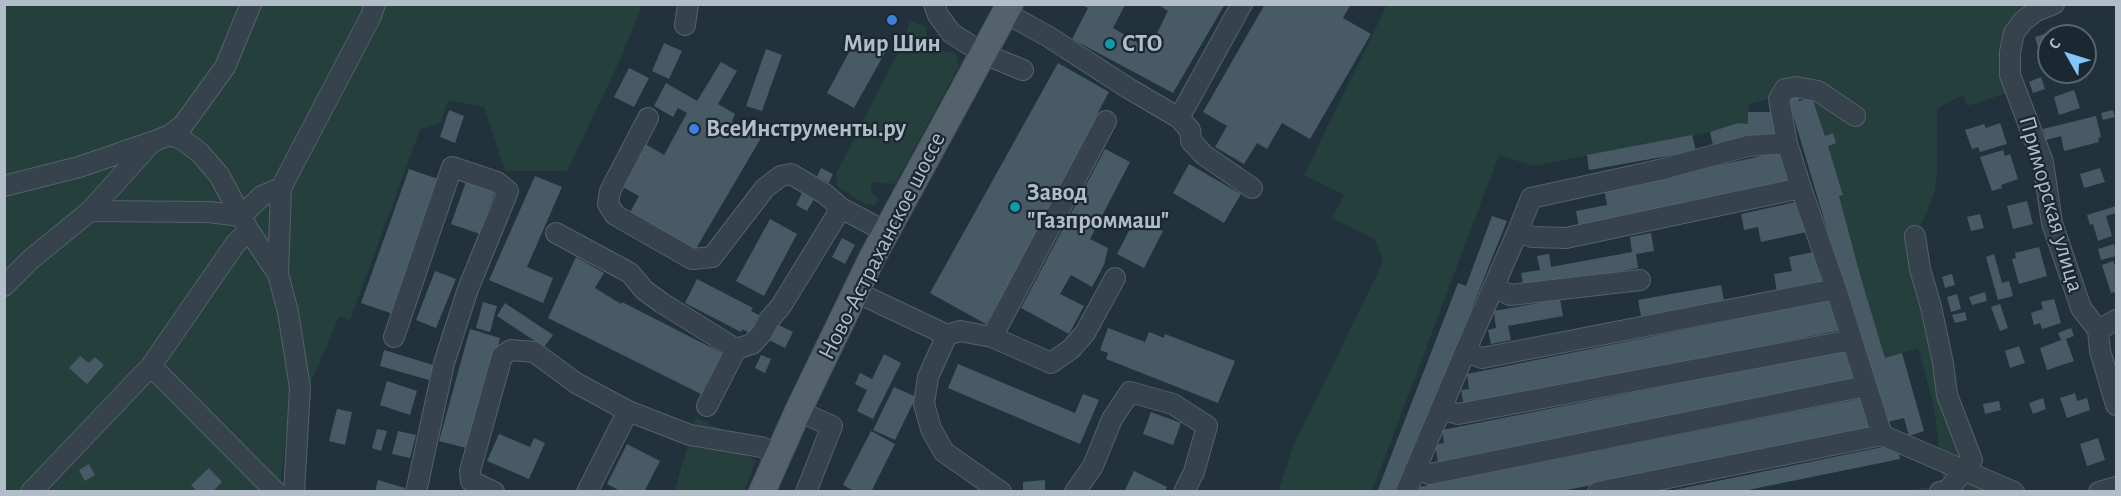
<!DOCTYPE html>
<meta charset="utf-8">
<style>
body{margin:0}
#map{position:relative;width:2121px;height:496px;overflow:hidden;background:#22323c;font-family:"Alegreya Sans",sans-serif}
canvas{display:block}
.frame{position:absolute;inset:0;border:6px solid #b1bec8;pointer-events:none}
.north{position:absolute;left:2037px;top:24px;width:60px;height:60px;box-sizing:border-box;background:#1b2831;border:2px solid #57646d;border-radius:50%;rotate:309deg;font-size:16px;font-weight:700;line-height:24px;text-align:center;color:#b1bec8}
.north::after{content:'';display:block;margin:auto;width:21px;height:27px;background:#84c6fa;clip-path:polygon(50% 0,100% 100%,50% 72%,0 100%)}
</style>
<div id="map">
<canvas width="2121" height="496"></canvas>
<div class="frame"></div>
<div class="north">С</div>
</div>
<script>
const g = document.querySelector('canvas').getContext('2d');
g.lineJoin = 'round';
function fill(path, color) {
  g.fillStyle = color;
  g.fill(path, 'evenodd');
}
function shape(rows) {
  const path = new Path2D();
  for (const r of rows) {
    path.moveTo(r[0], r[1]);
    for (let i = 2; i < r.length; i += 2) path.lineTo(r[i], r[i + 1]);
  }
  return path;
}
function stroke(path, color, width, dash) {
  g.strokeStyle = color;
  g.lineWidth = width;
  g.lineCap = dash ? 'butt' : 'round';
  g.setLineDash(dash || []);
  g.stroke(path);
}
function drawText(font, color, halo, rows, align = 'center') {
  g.font = font + ' "Alegreya Sans",sans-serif';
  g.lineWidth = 4.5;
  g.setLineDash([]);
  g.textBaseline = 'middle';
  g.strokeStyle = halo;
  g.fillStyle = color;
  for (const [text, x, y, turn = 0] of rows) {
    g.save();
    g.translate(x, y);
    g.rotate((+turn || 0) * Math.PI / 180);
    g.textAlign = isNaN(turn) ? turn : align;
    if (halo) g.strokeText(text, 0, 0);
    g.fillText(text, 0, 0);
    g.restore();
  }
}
const green = shape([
 [4,5,642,5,619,62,567,171,505,171,484,107,448,100,441,122,420,130,350,320,339,317,306,394,290,393,280,492,5,491],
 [1387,5,2041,5,2020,15,2010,92,1967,106,1963,95,1937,109,1937,174,1935,190,1925,217,1919,227,1952,377,1955,403,1982,467,1991,476,2027,491,1896,491,1943,486,1934,406,1918,348,1885,358,1861,278,1839,196,1843,195,1828,146,1835,143,1832,133,1825,136,1810,89,1749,104,1748,124,1738,123,1710,132,1534,166,1499,155,1372,491,1278,492,1293,447,1383,262,1375,239,1332,218,1344,195,1304,175],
 [910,21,926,27,926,36,921,47,956,53,959,66,895,184,871,182,871,191,878,199,875,206,865,204,838,187,836,174,904,40],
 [696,418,730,433,739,449,746,456,756,460,744,491,674,492]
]);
const building = shape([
 [1157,4,1225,4,1173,93,1072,39,1088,8,1082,5,1125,5,1113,28,1149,49,1168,11],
 [1265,4,1351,4,1343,18,1371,34,1310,139,1282,123,1267,149,1257,143,1244,164,1215,147,1227,126,1203,112],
 [2058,30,2059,36,2049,36,2049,63,2043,65,2035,37],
 [859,34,887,49,854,108,827,93],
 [664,43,682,51,669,79,652,71],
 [766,49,782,55,762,111,746,106],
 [721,62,737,71,718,104,735,114,732,121,761,138,694,252,629,214,639,196,619,185,644,143,664,155,687,113,678,108,673,117,654,106,666,83,697,101],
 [1058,63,1109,92,1095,118,1100,121,986,324,930,293],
 [629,68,649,78,634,107,614,97],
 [2041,77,2045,89,2033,93,2029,82],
 [2074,90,2080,108,2059,115,2054,97],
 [1798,95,1799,101,1812,97,1825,136,1833,133,1836,143,1828,146,1843,195,1839,196,1861,278,1885,358,1902,353,1924,431,1909,436,1904,418,1888,422,1843,283,1788,98],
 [449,110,464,116,455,143,440,137],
 [2113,110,2115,117,2103,120,2101,113],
 [1748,112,1776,112,1774,140,1745,138,1713,145,1710,132,1738,123,1748,124],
 [2096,116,2101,137,2098,138,2099,142,2064,151,2061,136,2046,140,2043,129],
 [2000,123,2007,144,1980,152,1978,147,1972,149,1965,130,1984,124,1986,128],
 [1692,135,1696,151,1589,170,1587,155],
 [1105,149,1130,162,1090,239,1108,248,1104,265,1092,287,1071,275,1060,294,1084,306,1069,334,1021,308],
 [2003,150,2005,156,2010,154,2018,179,2001,185,2002,188,1992,191,1980,157],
 [1781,152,1788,184,1579,227,1576,211,1607,205,1604,189],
 [1189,164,1241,194,1224,223,1173,193],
 [821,168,833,174,829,183,817,177],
 [2100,168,2105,182,2084,188,2080,174],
 [409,169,441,180,393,314,361,303],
 [535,176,562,187,527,267,553,278,543,303,489,280],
 [467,179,496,189,480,234,451,224],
 [802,193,814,199,807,211,796,205],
 [1800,201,1807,232,1761,242,1758,227,1744,230,1741,214],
 [2027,201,2033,224,2013,229,2007,206],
 [2116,206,2116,213,2106,216,2112,236,2098,241,2093,224,2090,225,2087,215],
 [1980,214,1984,228,1971,231,1967,217],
 [1492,216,1507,221,1398,492,1377,492,1458,283,1466,286],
 [1136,217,1163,231,1144,268,1117,254],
 [770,219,797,234,764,296,736,281],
 [1651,233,1654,251,1636,254,1638,268,1524,288,1521,273,1540,270,1537,256,1549,254,1551,267,1632,252,1630,237],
 [842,238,855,245,845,264,832,257],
 [2114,244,2116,256,2101,260,2098,249],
 [2039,247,2047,276,2019,284,2012,259,2016,258,2015,253],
 [1819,251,1825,283,1777,292,1774,274,1792,271,1789,257],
 [1994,254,2002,283,2009,281,2013,296,1998,300,1986,257],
 [576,257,604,273,595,288,621,304,622,302,722,353,701,394,548,318],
 [2113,261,2115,265,2116,264,2116,292,2111,293,2102,265],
 [435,271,456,279,436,328,416,320],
 [1952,274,1955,285,1945,288,1942,277],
 [697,279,753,308,751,311,759,315,750,333,742,329,741,332,685,303],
 [1721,285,1724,301,1641,316,1638,300],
 [1985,292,1987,301,1972,305,1969,297],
 [1957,294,1961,309,1951,312,1947,297],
 [1560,299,1563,316,1508,326,1511,340,1491,344,1488,330,1496,328,1494,311],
 [1836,299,1842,330,1464,407,1461,390,1469,389,1467,374],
 [2054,299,2061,323,2042,329,2040,323,2034,325,2031,313,2043,309,2041,302],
 [483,302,497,306,490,332,476,328],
 [505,303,553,335,544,347,497,316],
 [2000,304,2008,328,2000,331,1991,307],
 [1965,312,1967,320,1955,323,1952,315],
 [775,323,793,332,785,348,767,339],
 [1108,328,1145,342,1149,332,1164,338,1165,334,1235,361,1218,403,1106,359,1108,353,1100,350],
 [2071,328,2074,336,2066,339,2074,361,2047,370,2040,348,2061,340,2058,333],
 [470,329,500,338,470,449,439,441],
 [2019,346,2025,363,2010,368,2005,351],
 [384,350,433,365,429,380,380,366],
 [1848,350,1854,379,1438,462,1435,445,1444,443,1442,430],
 [884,354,901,363,873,419,857,411,867,390,855,384,860,373,872,379],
 [761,355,771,359,765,373,755,368],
 [80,356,89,363,95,357,104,365,87,384,69,368],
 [958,364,1075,413,1083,394,1099,400,1080,444,948,388],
 [387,381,417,391,410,415,380,405],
 [894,387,916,397,895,440,873,430],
 [2075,393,2077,401,2087,398,2090,410,2067,418,2060,398],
 [1863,398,1869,429,1557,492,1420,492,1419,487],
 [2043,398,2046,409,2033,414,2029,403],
 [1999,401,2001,410,1985,414,1983,404],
 [337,409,352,412,345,445,329,441],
 [1151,412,1181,423,1173,445,1143,434],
 [377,429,387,431,381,451,372,448],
 [398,431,416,435,410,458,392,454],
 [871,431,895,444,871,492,856,492,843,485],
 [499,434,530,447,534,438,545,443,529,479,487,461],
 [2098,438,2105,460,2087,466,2080,444],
 [627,444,660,461,644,492,622,492,607,484],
 [1897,444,1900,459,1738,492,1664,492],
 [89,464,95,475,85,481,79,470],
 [209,468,222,482,212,492,197,492,191,485],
 [1134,471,1167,487,1165,492,1124,492],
 [378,480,405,488,404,492,375,492],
 [1045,480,1045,492,1023,492,1023,482]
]);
const minor = shape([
 [934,4,938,15,951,33,984,54,1023,70],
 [2054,4,2036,11,2023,21,2014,33,2010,52,2010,75,2043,162,2052,223,2081,308,2098,330,2100,351,2116,405],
 [1006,13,1049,37,1128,88,1179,118,1190,130,1191,141,1204,155,1252,188],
 [685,25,688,4],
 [648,118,610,191,608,204,615,215,692,259,712,257,765,188,781,176,791,174,825,194,841,208,886,232],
 [1179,118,1242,4],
 [170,135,183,140,200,153,219,175,249,231,278,274,288,312,300,388,294,492],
 [1787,143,1779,99,1785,89,1796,87,1818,91,1855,116],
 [4,186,79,167,149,143],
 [90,211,209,212,241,216,262,196,281,188],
 [249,231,236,243,151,366,276,492],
 [1518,231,1531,198,1659,170,1748,146,1787,143,1801,188],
 [556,233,630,273,644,290,662,303,736,349,752,344,762,333,769,320,781,306,841,208],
 [1915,236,1920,269,1931,307,1943,363,1947,395,1972,460,1948,490,1940,492],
 [278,274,281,188,371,16,375,4],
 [4,286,30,260,90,211,152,142,170,135,183,125,225,67,251,4],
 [1494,287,1510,295,1640,280],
 [856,292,947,335,928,377,924,404,931,429,944,452,1001,492],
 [2098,330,2116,320],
 [947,335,960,331,992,337,1051,363,1071,349,1085,333,1115,278],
 [394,337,452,167,497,182,508,191,468,289,444,363,416,492],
 [992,337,1106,121],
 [1465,352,1518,231,1532,237,1566,238,1801,188,1836,289,1882,435],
 [707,406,736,349],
 [1441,409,1458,414,1852,340],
 [798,411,832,426,806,492],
 [1415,469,1430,474,1866,386],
 [31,492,151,366],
 [494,492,471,481,470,471,502,356,511,350,534,352,576,383,628,411,690,435,761,447,777,454],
 [587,492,628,411],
 [1075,492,1093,466,1112,419,1130,392,1173,404,1207,426,1194,472,1184,492],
 [1406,492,1465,352,1482,358,1836,289],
 [1598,492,1882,435,2014,492],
 [2099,492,2116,487]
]);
const major = shape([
 [762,492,798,411,872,258,1010,4]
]);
const markers = [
 [892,20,6,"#3f7fe0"],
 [1110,44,6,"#0f9aa8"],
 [694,129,6,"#3f7fe0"],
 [1015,207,6,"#0f9aa8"]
];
const poiNames = [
 ["Мир Шин",892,44,"center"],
 ["СТО",1122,44],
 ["ВсеИнструменты.ру",706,129],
 ["Завод",1027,193],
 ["\"Газпроммаш\"",1027,221]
];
const streetNames = [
 ["Приморская улица",2051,204,74],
 ["Ново-Астраханское шоссе",882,246,-63]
];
fill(green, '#253f3d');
fill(building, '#485a65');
stroke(minor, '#54616a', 22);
stroke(major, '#424f58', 28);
stroke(minor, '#36434c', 20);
stroke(major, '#54626c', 26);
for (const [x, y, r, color] of markers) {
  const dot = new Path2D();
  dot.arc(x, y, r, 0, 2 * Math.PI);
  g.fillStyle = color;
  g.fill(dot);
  stroke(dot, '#1b2831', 2);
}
drawText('bold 24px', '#b1bec8', '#1b2831', poiNames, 'left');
drawText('24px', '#b1bec8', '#1b2831', streetNames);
</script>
